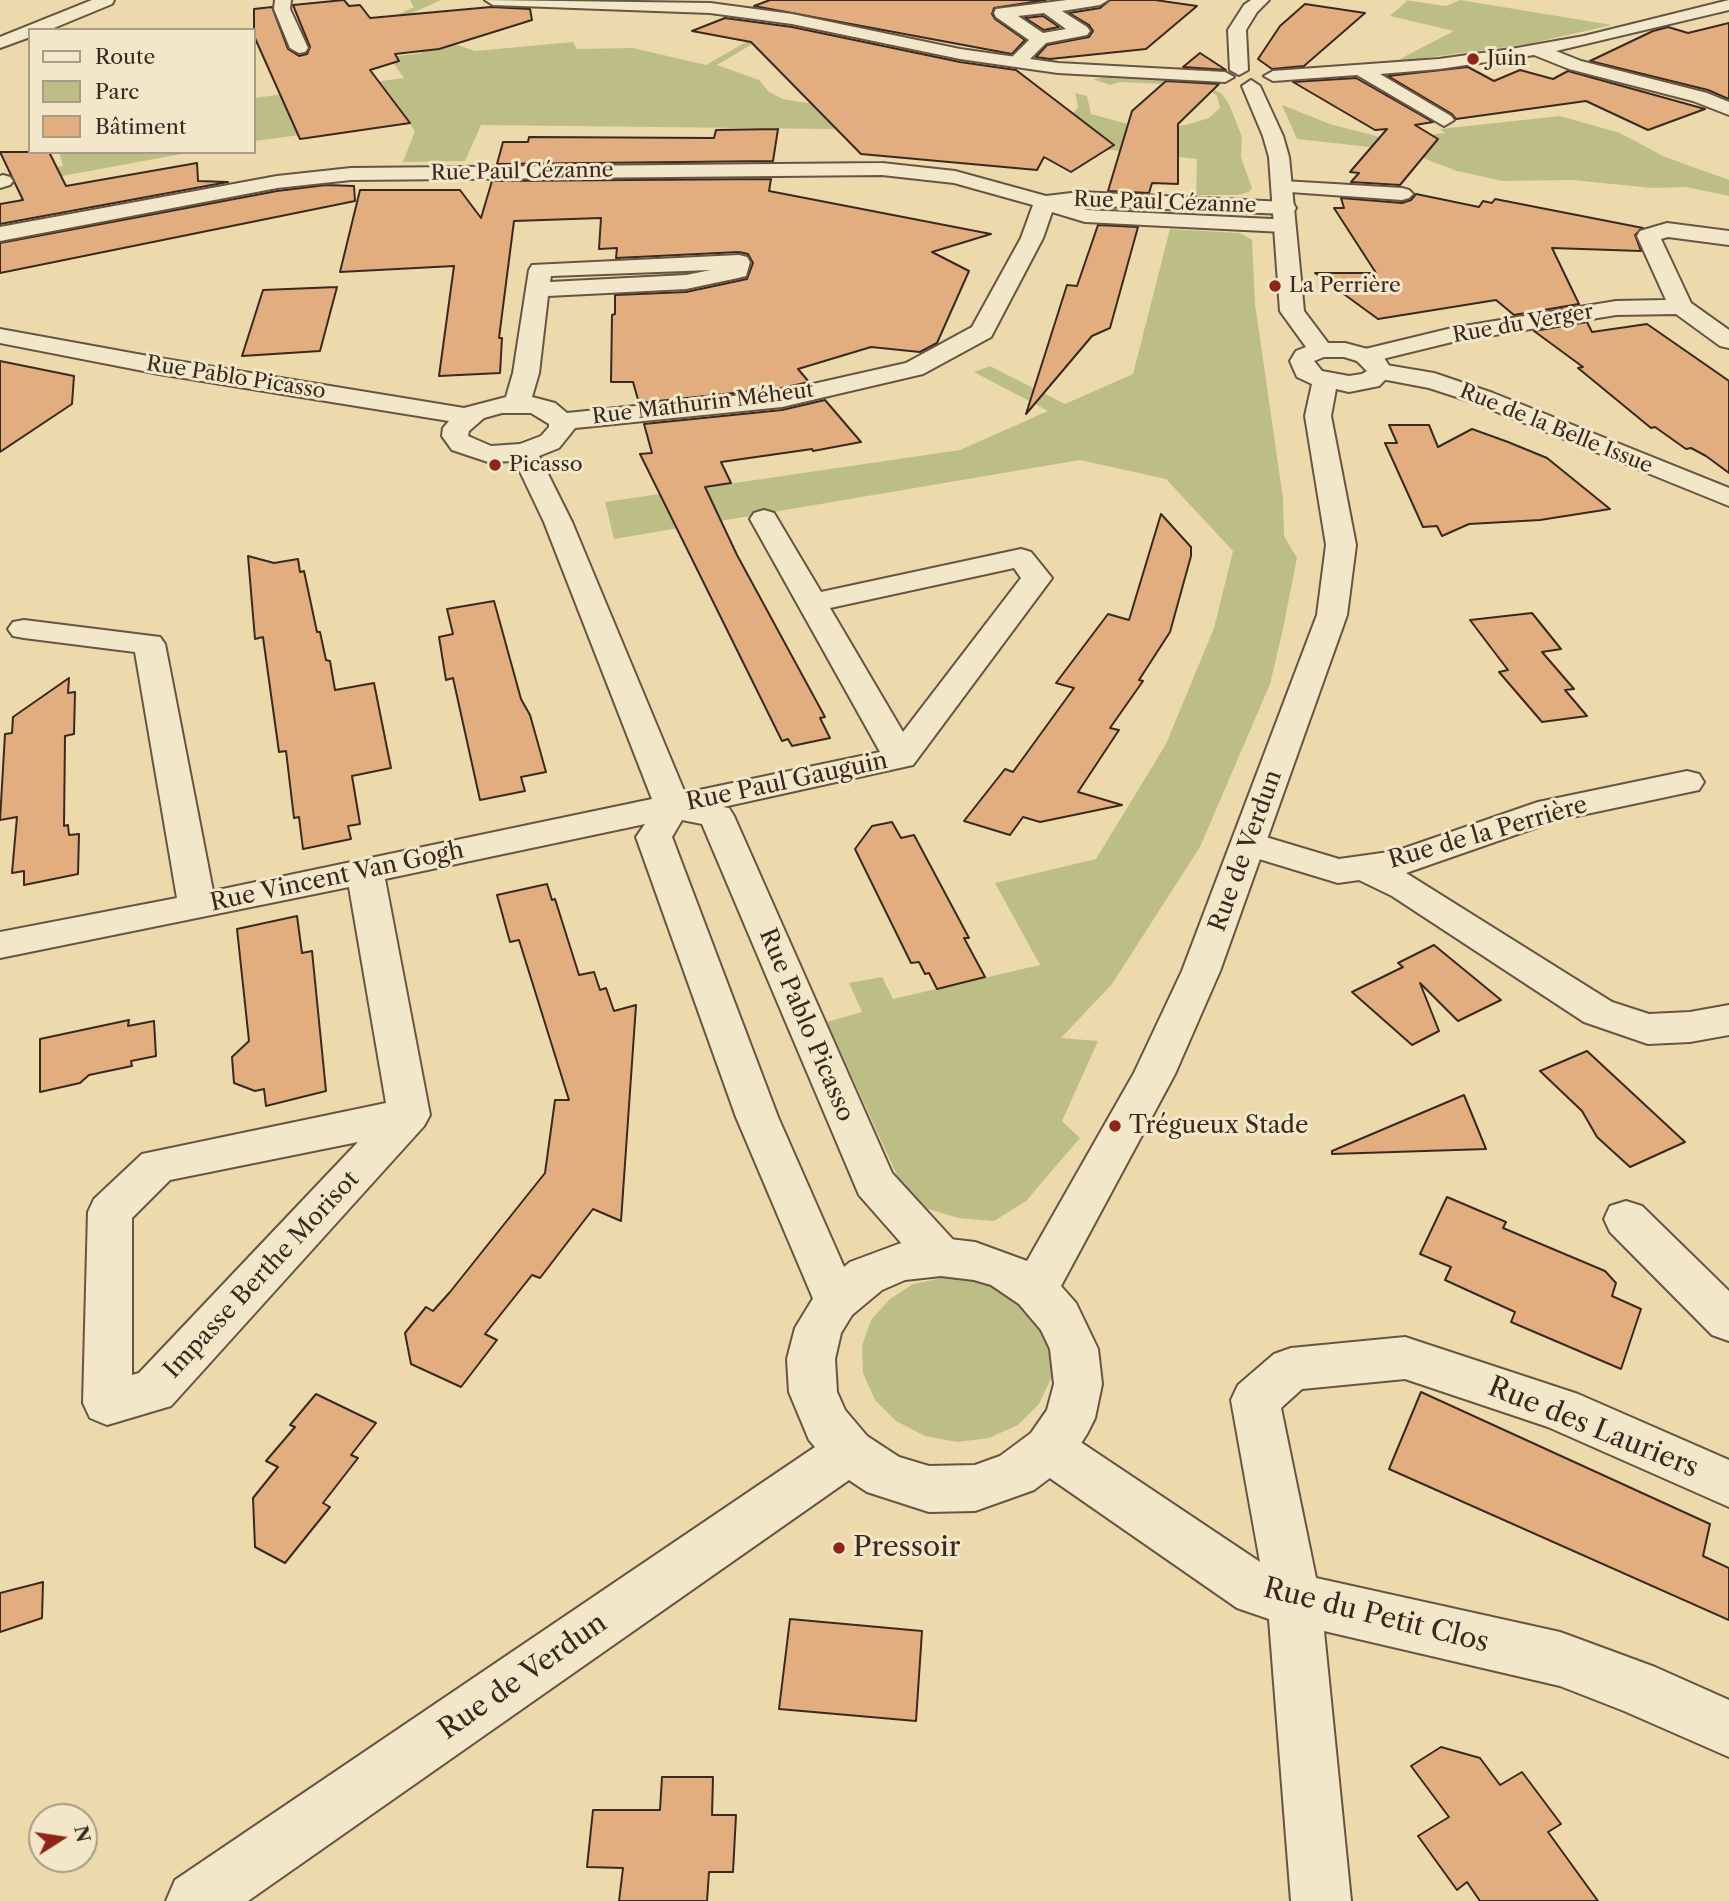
<!DOCTYPE html>
<meta charset="utf-8">
<style>
body{margin:0}
#map{position:relative;width:1729px;height:1901px;overflow:hidden;background:#ecdaac;font-family:"Libre Caslon Text",serif}
canvas{display:block}
.legend{position:absolute;left:28px;top:28px;width:228px;height:126px;box-sizing:border-box;background:#f3e7c9;border:2px solid #a99b86;margin:0;padding:9px 12px;list-style:none;font-size:21px;color:#3b2921}
.legend li{display:flex;align-items:center;gap:14px;height:35px}
.legend b{width:35px;border:2px solid #a99b86}
.north{position:absolute;left:28px;top:1803px;width:70px;height:70px;box-sizing:border-box;background:#f3e7c9;border:2px solid #a99b86;border-radius:50%;rotate:78deg;font-size:19px;font-weight:700;line-height:28px;text-align:center;color:#3b2921}
.north::after{content:'';display:block;margin:auto;width:24px;height:32px;background:#8f2418;clip-path:polygon(50% 0,100% 100%,50% 72%,0 100%)}
</style>
<div id="map">
<canvas width="1729" height="1901"></canvas>
<ul class="legend">
<li><b style="height:9px;background:#f3e7c9"></b>Route</li>
<li><b style="height:19px;background:#bdbe86"></b>Parc</li>
<li><b style="height:19px;background:#e3ae7f"></b>Bâtiment</li>
</ul>
<div class="north">N</div>
</div>
<script>
const g = document.querySelector('canvas').getContext('2d');
g.lineJoin = 'round';
function fill(path, color) {
  g.fillStyle = color;
  g.fill(path, 'evenodd');
}
function shape(rows) {
  const path = new Path2D();
  for (const r of rows) {
    path.moveTo(r[0], r[1]);
    for (let i = 2; i < r.length; i += 2) path.lineTo(r[i], r[i + 1]);
  }
  return path;
}
function stroke(path, color, width, dash) {
  g.strokeStyle = color;
  g.lineWidth = width;
  g.lineCap = dash ? 'butt' : 'round';
  g.setLineDash(dash || []);
  g.stroke(path);
}
function drawText(font, color, halo, rows, align = 'center') {
  g.font = font + ' "Libre Caslon Text",serif';
  g.lineWidth = 6;
  g.setLineDash([]);
  g.textBaseline = 'middle';
  g.strokeStyle = halo;
  g.fillStyle = color;
  for (const [text, x, y, turn = 0] of rows) {
    g.save();
    g.translate(x, y);
    g.rotate((+turn || 0) * Math.PI / 180);
    g.textAlign = isNaN(turn) ? turn : align;
    if (halo) g.strokeText(text, 0, 0);
    g.fillText(text, 0, 0);
    g.restore();
  }
}
const green = shape([
 [410,0,441,0,392,22,475,51,573,42,577,49,633,48,706,65,774,26,783,26,717,65,759,80,769,92,783,99,807,103,1073,114,1078,107,1075,93,1087,96,1091,114,1143,128,1159,128,1186,125,1209,118,1220,108,1217,96,1209,90,1190,85,1120,82,1110,85,1093,79,1111,76,1192,80,1221,93,1229,104,1242,137,1241,157,1252,188,1249,192,1238,195,1196,195,1197,159,918,130,481,125,465,161,403,162,415,131,408,121,254,141,254,98,404,78,389,57,423,53,413,38,384,21,414,7],
 [1404,0,1446,6,1460,0,1612,25,1528,44,1403,61,1400,59,1454,31,1390,16,1407,1],
 [1282,105,1330,124,1391,140,1445,133,1440,129,1560,116,1620,133,1665,157,1729,180,1729,196,1686,187,1653,188,1572,180,1503,181,1457,171,1415,155,1379,151,1370,147,1297,139],
 [59,152,192,152,8,186,4,175,63,166],
 [1170,229,1240,233,1252,240,1255,304,1283,498,1284,536,1297,558,1283,629,1270,684,1200,847,1112,984,1061,1038,1098,1041,1062,1121,1080,1138,1026,1201,994,1221,958,1218,919,1206,901,1184,827,1022,862,1012,849,983,882,977,893,999,1040,965,995,883,1096,859,1166,744,1214,628,1233,551,1166,479,1080,460,614,539,605,502,960,450,1048,411,974,372,990,366,1065,404,1133,374],
 [942,1278,972,1279,1000,1287,1025,1304,1043,1326,1051,1351,1051,1379,1039,1404,1018,1425,989,1438,957,1442,925,1436,896,1421,875,1400,863,1373,862,1346,871,1320,890,1299,913,1284]
]);
const building = shape([
 [344,0,349,6,360,5,370,18,491,7,530,9,532,20,439,49,395,54,399,61,370,70,410,123,300,139,254,36,254,9,272,7,288,49,299,56,307,54,310,47,293,5,344,0],
 [770,0,1046,0,994,8,992,14,995,19,1025,40,1012,54,754,6,770,0],
 [1110,0,1155,0,1197,6,1146,49,1050,59,1036,57,1047,45,1089,37,1093,31,1089,25,1069,13,1100,8,1110,0],
 [1305,4,1365,13,1304,66,1272,69,1258,59,1280,26,1305,4],
 [1043,16,1059,27,1044,30,1025,18,1043,16],
 [725,18,792,27,960,62,1016,70,1114,145,1071,172,1044,157,1037,170,861,154,751,42,692,31,725,18],
 [1729,23,1729,99,1708,90,1590,61,1653,31,1668,27,1688,33,1729,23],
 [1200,53,1226,70,1183,67,1200,53],
 [1468,67,1494,81,1520,70,1553,79,1568,71,1705,109,1648,130,1586,101,1456,119,1452,114,1388,76,1468,67],
 [1356,78,1433,122,1415,125,1438,139,1400,185,1351,182,1359,173,1350,172,1387,129,1375,130,1293,82,1356,78],
 [1166,81,1219,84,1178,124,1178,184,1152,183,1149,193,1108,191,1132,111,1166,81],
 [778,129,773,161,497,164,503,142,528,142,529,137,714,138,716,130,778,129],
 [0,152,49,152,66,186,197,163,198,181,228,182,0,224,0,204,23,200,0,152],
 [771,179,769,191,991,234,932,252,969,271,937,343,920,352,871,347,798,369,809,382,782,388,639,403,633,382,611,382,612,315,615,314,615,295,686,292,747,279,753,263,748,254,739,252,616,258,617,248,599,249,601,218,514,221,499,338,502,338,500,373,439,376,454,266,340,272,360,190,460,190,481,218,492,181,771,179],
 [326,185,354,186,355,201,0,273,0,243,277,191,326,185],
 [1416,194,1479,207,1483,201,1492,203,1495,199,1643,228,1635,235,1641,251,1552,248,1579,304,1514,315,1496,300,1378,319,1315,273,1376,273,1334,208,1344,208,1341,198,1402,203,1411,200,1416,194],
 [1098,225,1138,227,1110,328,1092,336,1026,414,1067,285,1077,286,1098,225],
 [337,287,320,351,242,356,263,290,337,287],
 [1587,322,1592,332,1647,324,1729,381,1729,473,1706,456,1691,448,1686,449,1655,427,1651,428,1578,368,1583,367,1534,331,1587,322],
 [0,361,74,376,72,404,0,452,0,361],
 [825,400,861,442,813,451,812,449,721,462,731,483,705,487,737,555,825,717,820,718,830,738,792,746,788,739,782,741,640,454,652,453,644,424,782,410,825,400],
 [1389,425,1429,425,1438,447,1472,429,1508,442,1547,458,1610,509,1540,520,1469,524,1442,536,1437,526,1423,527,1385,443,1397,443,1389,425],
 [1161,514,1191,547,1191,556,1170,632,1139,680,1143,681,1110,728,1119,730,1078,792,1122,805,1040,822,1023,817,1010,835,964,821,1005,769,1013,772,1074,688,1056,683,1108,614,1129,620,1161,514],
 [248,556,274,563,298,559,300,572,304,571,317,632,320,632,326,660,330,661,335,690,374,683,391,768,352,776,360,824,348,826,351,839,303,849,299,817,294,818,286,751,279,752,263,637,255,639,248,556],
 [494,601,521,699,530,715,546,772,521,777,525,791,480,800,453,678,446,680,439,637,453,634,447,609,494,601],
 [1532,613,1561,649,1542,652,1574,689,1565,690,1587,716,1542,722,1499,672,1508,670,1470,620,1532,613],
 [69,678,68,693,75,692,74,734,65,736,64,826,68,825,69,835,79,834,78,874,24,885,24,871,12,873,17,817,0,820,5,734,12,733,13,717,69,678],
 [892,822,901,838,914,835,969,938,964,938,985,977,937,989,929,973,925,974,919,962,911,963,855,849,872,826,892,822],
 [547,884,552,900,555,899,579,975,594,972,600,990,606,988,614,1011,636,1005,621,1221,593,1209,540,1278,532,1275,485,1334,497,1340,461,1387,411,1364,405,1333,426,1307,433,1311,450,1292,545,1173,555,1100,569,1100,519,940,510,942,497,895,547,884],
 [297,916,302,953,312,951,326,1091,266,1106,264,1089,255,1091,234,1083,232,1057,249,1041,237,929,297,916],
 [1434,945,1501,1000,1458,1021,1420,983,1439,1031,1412,1045,1352,992,1403,967,1398,963,1434,945],
 [129,1020,128,1026,154,1021,156,1056,131,1061,132,1066,89,1075,80,1083,40,1092,40,1039,129,1020],
 [1587,1051,1685,1142,1630,1167,1597,1137,1582,1111,1540,1071,1587,1051],
 [1464,1095,1486,1149,1332,1154,1332,1151,1464,1095],
 [1447,1197,1506,1222,1503,1228,1605,1271,1616,1283,1612,1296,1641,1309,1621,1369,1511,1322,1515,1312,1445,1280,1451,1267,1420,1254,1447,1197],
 [1421,1392,1710,1524,1703,1556,1729,1568,1729,1620,1389,1469,1421,1392],
 [316,1394,376,1423,351,1455,358,1458,323,1503,330,1507,285,1563,255,1547,253,1498,278,1467,266,1461,295,1427,290,1425,316,1394],
 [43,1582,42,1618,0,1632,0,1593,43,1582],
 [790,1619,922,1631,916,1721,779,1709,790,1619],
 [1441,1747,1480,1758,1500,1785,1522,1772,1561,1824,1548,1832,1598,1901,1480,1901,1467,1882,1457,1890,1418,1836,1449,1817,1411,1766,1441,1747],
 [662,1777,713,1777,712,1815,736,1815,733,1872,709,1872,707,1901,619,1901,623,1868,587,1867,593,1810,660,1810,662,1777]
]);
const minor = shape([
 [92,0,114,0,112,4,49,30,30,30,30,37,0,48,0,37,92,0],
 [275,0,291,0,290,9,308,48,305,52,299,53,290,48,274,9,275,0],
 [1067,0,1108,0,1100,5,1062,11,1087,27,1090,31,1087,35,1046,43,1023,66,1011,66,1008,62,1011,58,1029,40,996,17,994,13,996,9,1067,0],
 [1044,13,1066,29,1043,33,1018,16,1044,13],
 [1729,0,1729,10,1556,51,1581,61,1707,93,1729,102,1729,115,1693,101,1569,69,1534,55,1439,69,1380,74,1451,116,1454,120,1444,126,1357,75,1273,81,1264,76,1273,71,1439,59,1511,49,1584,36,1729,0],
 [882,163,955,171,1046,196,1080,192,1285,202,1293,203,1296,208,1293,213,1285,214,1074,205,1087,210,1292,220,1295,225,1292,230,1284,232,1085,222,1052,212,1043,238,991,337,923,374,782,407,575,428,559,448,539,456,572,522,685,793,880,752,750,519,754,513,764,510,774,513,821,592,1021,549,1031,552,1052,578,913,765,723,807,729,808,734,816,892,1173,957,1244,964,1257,957,1270,941,1276,925,1270,859,1195,702,824,682,820,672,837,778,1117,859,1301,852,1315,836,1321,820,1315,736,1117,636,837,645,824,385,879,430,1115,424,1126,171,1406,107,1425,90,1418,83,1403,88,1212,94,1199,142,1154,386,1103,349,887,0,958,0,932,177,898,135,652,24,638,13,636,8,629,13,622,24,620,160,637,165,644,213,891,652,799,544,522,515,461,488,462,452,450,442,436,443,428,449,421,159,374,0,343,0,329,159,358,464,408,506,397,513,373,529,270,532,265,739,255,747,257,750,262,746,276,738,278,686,289,548,296,539,373,532,397,555,403,567,413,782,391,906,363,972,327,1021,238,1033,205,954,183,882,175,351,180,277,188,0,241,0,227,277,176,351,168,882,163],
 [711,270,686,275,550,282,551,276,711,270],
 [502,413,531,413,549,424,549,427,541,436,520,444,491,446,468,436,469,431,484,418,502,413],
 [1014,568,1021,578,903,732,830,608,1014,568],
 [358,1142,139,1373,132,1375,132,1218,170,1180,358,1142],
 [3,175,10,177,13,181,10,185,0,188,0,176,3,175],
 [1283,181,1402,188,1409,190,1413,194,1409,198,1402,200,1276,191,1273,187,1276,183,1283,181],
 [1667,223,1729,231,1729,245,1668,237,1661,239,1691,303,1729,330,1729,348,1720,346,1676,314,1616,315,1452,342,1366,363,1357,361,1354,356,1357,351,1452,328,1616,301,1666,300,1637,236,1640,231,1667,223],
 [1380,364,1434,373,1493,393,1729,488,1729,506,1475,403,1429,388,1371,377,1367,372,1371,367,1380,364],
 [1687,771,1699,774,1704,782,1699,790,1558,820,1406,873,1612,1002,1649,1014,1690,1012,1729,1005,1729,1035,1690,1042,1648,1044,1584,1022,1392,896,1359,880,1338,883,1236,852,1231,844,1236,836,1249,832,1339,859,1396,851,1538,802,1687,771],
 [1626,1201,1642,1206,1729,1291,1729,1341,1712,1335,1610,1232,1604,1219,1610,1206,1626,1201],
 [1405,1337,1578,1394,1729,1460,1729,1507,1548,1427,1405,1379,1302,1389,1281,1408,1316,1578,1560,1632,1655,1667,1729,1700,1729,1757,1624,1711,1560,1686,1324,1631,1351,1901,1291,1901,1269,1619,1237,1608,1031,1465,1024,1449,1031,1433,1049,1426,1067,1433,1260,1562,1231,1400,1238,1385,1274,1354,1291,1348,1405,1337]
]);
const tertiary = shape([
 [485,0,710,3,792,14,960,49,1058,63,1225,72,1234,77,1225,82,1058,73,960,59,792,24,710,13,493,5,485,0],
 [1251,0,1269,0,1257,12,1246,30,1248,70,1239,75,1230,70,1228,30,1244,5,1251,0],
 [1251,80,1260,86,1283,136,1289,157,1304,311,1328,343,1345,343,1375,351,1383,356,1393,372,1379,386,1349,392,1336,389,1331,416,1356,545,1347,615,1220,971,1175,1074,1061,1286,1076,1303,1098,1349,1102,1384,1095,1418,1087,1434,1067,1465,1034,1490,975,1511,929,1512,867,1492,849,1480,248,1901,166,1901,175,1880,815,1447,809,1440,789,1392,787,1359,795,1328,820,1287,850,1262,901,1243,941,1238,975,1242,1027,1261,1134,1073,1182,971,1317,615,1326,545,1305,416,1312,384,1297,377,1290,361,1296,351,1306,347,1280,311,1269,157,1263,136,1242,86,1251,80],
 [1324,357,1344,357,1357,361,1367,371,1362,374,1349,376,1322,371,1314,361,1324,357],
 [941,1276,974,1280,991,1285,1019,1304,1041,1330,1050,1349,1054,1384,1047,1410,1031,1433,1000,1456,975,1465,929,1466,899,1457,867,1436,845,1410,837,1392,835,1359,841,1333,852,1315,882,1290,905,1280,941,1276]
]);
const markers = [
 [1473,59,7,"#8f2418"],
 [1275,286,7,"#8f2418"],
 [495,465,7,"#8f2418"],
 [1115,1126,7,"#8f2418"],
 [839,1548,7,"#8f2418"]
];
const farPoinames = [
 ["Juin",1487,59],
 ["La Perrière",1289,286],
 ["Picasso",509,465]
];
const farStreetnames = [
 ["Rue Paul Cézanne",522,172,-1],
 ["Rue Paul Cézanne",1165,203,2],
 ["Rue du Verger",1523,324,-10],
 ["Rue Pablo Picasso",236,378,9],
 ["Rue Mathurin Méheut",703,404,-7],
 ["Rue de la Belle Issue",1556,429,22]
];
const streetNames = [
 ["Rue Paul Gauguin",787,782,-12],
 ["Rue de la Perrière",1488,833,-16],
 ["Rue de Verdun",1246,851,-70],
 ["Rue Vincent Van Gogh",337,877,-12],
 ["Rue Pablo Picasso",806,1025,67],
 ["Impasse Berthe Morisot",262,1275,-47]
];
const poiNames = [
 ["Trégueux Stade",1129,1126]
];
const nearStreetnames = [
 ["Rue des Lauriers",1593,1428,22],
 ["Rue du Petit Clos",1376,1616,14],
 ["Rue de Verdun",523,1677,-35]
];
const nearPoinames = [
 ["Pressoir",853,1548]
];
fill(green, '#bdbe86');
fill(building, '#e3ae7f');
stroke(building, '#3b2921', 2);
stroke(minor, '#675544', 4);
stroke(tertiary, '#675544', 4);
fill(minor, '#f3e7c9');
fill(tertiary, '#f3e7c9');
for (const [x, y, r, color] of markers) {
  const dot = new Path2D();
  dot.arc(x, y, r, 0, 2 * Math.PI);
  g.fillStyle = color;
  g.fill(dot);
  stroke(dot, '#f3e7c9', 2.5);
}
drawText('21px', '#3b2921', '#f3e7c9', farPoinames, 'left');
drawText('21px', '#3b2921', '#f3e7c9', farStreetnames);
drawText('24px', '#3b2921', '#f3e7c9', streetNames);
drawText('24px', '#3b2921', '#f3e7c9', poiNames, 'left');
drawText('28px', '#3b2921', '#f3e7c9', nearStreetnames);
drawText('28px', '#3b2921', '#f3e7c9', nearPoinames, 'left');
</script>
